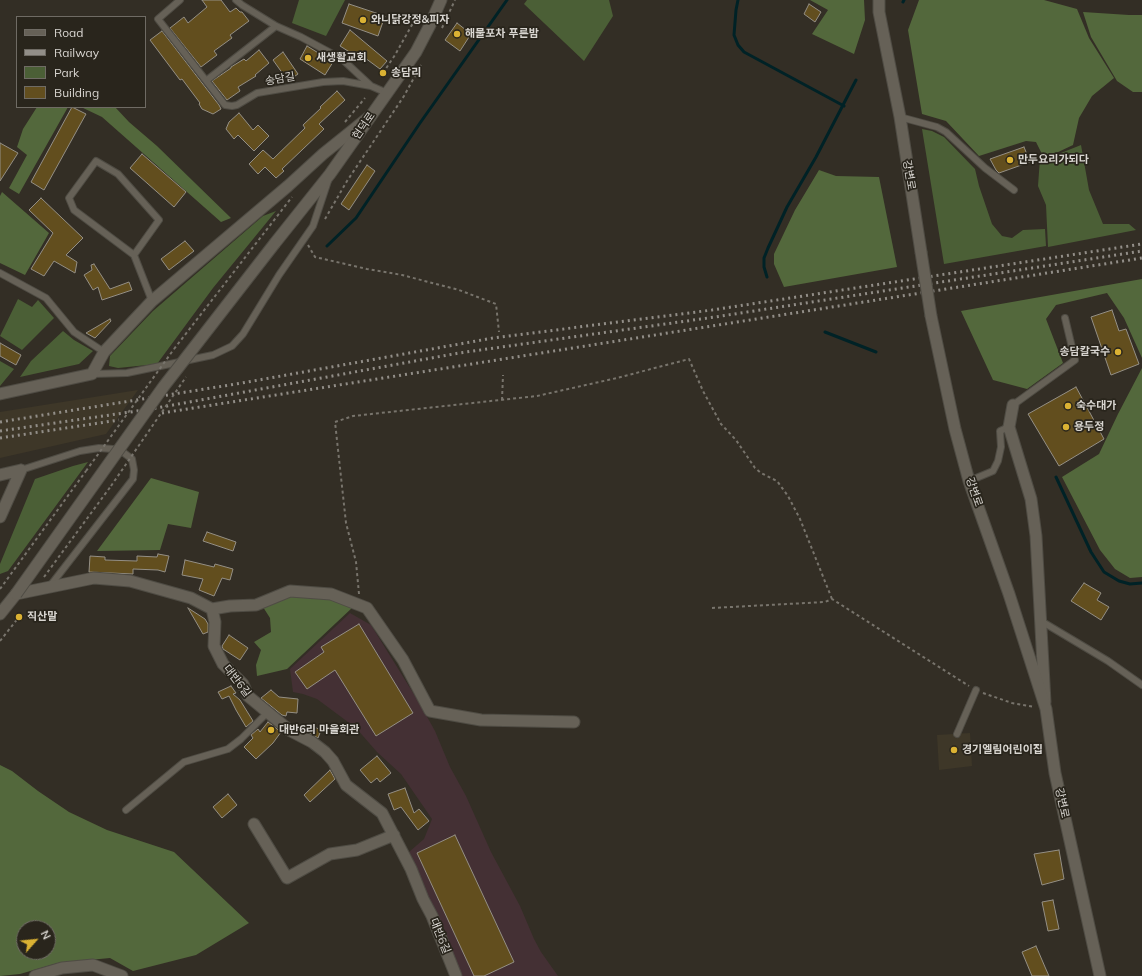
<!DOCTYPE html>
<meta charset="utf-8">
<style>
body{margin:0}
#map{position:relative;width:1142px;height:976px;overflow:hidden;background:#332e25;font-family:Mulish,sans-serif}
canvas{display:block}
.legend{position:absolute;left:16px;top:16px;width:130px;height:92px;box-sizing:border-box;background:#29251c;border:1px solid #6f6b64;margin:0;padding:5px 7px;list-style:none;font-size:12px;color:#d8d5d0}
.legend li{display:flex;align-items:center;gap:8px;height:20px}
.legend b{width:20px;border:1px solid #6f6b64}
.north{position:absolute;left:16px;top:920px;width:40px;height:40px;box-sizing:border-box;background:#29251c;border:1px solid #6f6b64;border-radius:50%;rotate:63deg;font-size:11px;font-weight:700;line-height:16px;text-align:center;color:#d8d5d0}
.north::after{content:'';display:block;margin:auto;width:14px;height:18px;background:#dbb233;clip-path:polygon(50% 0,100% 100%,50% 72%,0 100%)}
</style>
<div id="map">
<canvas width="1142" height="976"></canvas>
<ul class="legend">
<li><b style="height:5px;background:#666157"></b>Road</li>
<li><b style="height:5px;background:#928e88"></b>Railway</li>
<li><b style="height:11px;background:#4b5f36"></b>Park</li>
<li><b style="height:11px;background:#624e1e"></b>Building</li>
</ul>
<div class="north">N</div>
</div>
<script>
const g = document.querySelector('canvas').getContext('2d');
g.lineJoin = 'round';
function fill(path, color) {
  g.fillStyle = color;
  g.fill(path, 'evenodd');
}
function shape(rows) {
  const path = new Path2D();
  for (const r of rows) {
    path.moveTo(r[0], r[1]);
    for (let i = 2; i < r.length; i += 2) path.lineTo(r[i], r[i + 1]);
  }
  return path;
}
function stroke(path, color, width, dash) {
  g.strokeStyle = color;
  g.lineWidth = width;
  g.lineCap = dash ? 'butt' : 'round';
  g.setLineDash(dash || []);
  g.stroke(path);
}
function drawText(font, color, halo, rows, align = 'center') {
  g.font = font + ' Mulish,"Noto Sans KR",sans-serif';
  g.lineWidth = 3.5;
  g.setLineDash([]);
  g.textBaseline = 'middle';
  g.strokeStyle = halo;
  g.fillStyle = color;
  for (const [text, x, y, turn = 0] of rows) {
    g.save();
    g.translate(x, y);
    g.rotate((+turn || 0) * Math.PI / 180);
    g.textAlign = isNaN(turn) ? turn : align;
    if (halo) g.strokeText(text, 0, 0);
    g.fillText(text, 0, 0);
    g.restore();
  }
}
const industrial = shape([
 [350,613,371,625,420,704,435,731,450,767,466,796,491,852,520,906,534,939,541,952,558,976,461,976,409,852,424,839,432,819,401,774,377,752,356,728,317,699,303,694,293,692,290,669]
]);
const built = shape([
 [138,390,106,434,0,458,0,412],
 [970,733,972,766,939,770,937,735]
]);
const green = shape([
 [299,0,345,0,326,36,292,23],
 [527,0,609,0,613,16,584,61,524,4],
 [922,129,932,131,944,137,975,169,979,186,992,224,1002,236,1012,238,1023,230,1045,229,1046,246,944,264],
 [1081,145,1089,190,1103,224,1129,224,1136,230,1048,247,1046,205,1038,186,1040,158,1056,155],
 [276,211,213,288,157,364,118,368,109,366,110,356,153,311,263,216],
 [18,299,32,307,38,300,54,318,22,350,0,336],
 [63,331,74,340,93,351,79,364,20,377,31,361],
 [0,361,14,369,0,386],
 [88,462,8,571,0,574,0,564,35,479,73,466]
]);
const forest = shape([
 [810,0,864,0,865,20,854,54,812,34,828,10],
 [919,0,1044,0,1077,9,1089,38,1114,78,1092,96,1079,118,1073,145,1054,154,1043,156,1036,142,1026,141,979,156,946,121,922,114,908,30],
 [1083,12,1129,15,1142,15,1142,92,1133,92,1117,81,1091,37],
 [37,107,68,107,19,194,9,188,27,155,17,147,23,129],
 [81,107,115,107,129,122,157,146,231,218,221,222,102,117],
 [819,170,836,176,879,177,897,267,784,287,774,264,774,254,795,210],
 [2,192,49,233,25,275,0,263,0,196],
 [1142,279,1142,358,1124,318,1107,293,1056,305,1046,319,1063,363,1027,389,993,380,961,311],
 [1142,368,1142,577,1130,578,1115,569,1100,550,1062,477,1099,454,1118,414],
 [151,478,199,492,191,528,168,524,160,550,97,551],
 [291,594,331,598,353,607,287,669,257,676,256,665,261,650,254,642,271,632,270,618,263,607],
 [0,765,12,771,38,791,69,812,107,830,174,852,249,923,196,955,133,971,110,958,58,963,20,974,0,976],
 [24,928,48,928,48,952,24,952]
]);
const stream = shape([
 [738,0,736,10,734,35,738,45,744,52,844,106],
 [903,2,904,0],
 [327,246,356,218,420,123,507,0],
 [767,277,764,267,764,258,768,248,787,207,816,157,856,80],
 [825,332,876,352],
 [1056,477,1091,552,1104,572,1119,581,1130,584,1142,583]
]);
const building = shape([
 [202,0,221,0,230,12,236,8,240,12,242,12,249,21,230,35,232,38,214,51,217,55,201,67,170,28,184,17,188,23,207,7,202,0],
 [349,4,385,16,378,36,342,23,349,4],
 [809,4,821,12,815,22,804,14,809,4],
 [457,23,471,34,460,51,445,40,457,23],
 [350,30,387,61,380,69,361,55,359,58,340,46,350,30],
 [162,31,219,105,221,109,213,114,202,109,199,104,200,103,182,79,180,80,150,40,162,31],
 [307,46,333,62,325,75,300,59,307,46],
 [259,50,269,63,255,75,256,76,238,87,240,91,227,100,212,81,231,68,231,67,244,59,246,61,259,50],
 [283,52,298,74,288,81,273,60,283,52],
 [337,91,345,100,319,124,324,129,282,169,284,171,276,178,265,167,258,174,249,164,263,150,273,159,305,128,303,125,321,108,320,107,337,91],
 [72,107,86,114,44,190,31,182,72,107],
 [239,113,253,130,258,125,269,136,254,151,238,135,234,139,226,129,229,122,239,113],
 [0,143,18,153,0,181,0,143],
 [1024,147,1030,162,999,173,996,170,990,159,1024,147],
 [142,154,186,192,174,207,130,168,142,154],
 [367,165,375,171,349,210,341,204,367,165],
 [41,198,83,238,66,255,77,262,75,273,54,261,44,276,31,269,53,233,29,210,41,198],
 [185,241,194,251,169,270,161,259,185,241],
 [94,264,110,289,129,282,132,290,102,300,98,287,93,290,84,275,92,270,91,265,94,264],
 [1112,310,1119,331,1126,329,1139,364,1111,375,1091,317,1112,310],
 [110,319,111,321,95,338,86,333,110,319],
 [0,343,21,355,16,365,0,356,0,343],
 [1076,387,1104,439,1059,466,1028,414,1076,387],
 [207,532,236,542,233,551,203,541,207,532],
 [158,554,169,556,165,572,158,570,133,569,133,574,89,572,90,556,105,557,105,560,137,561,137,556,157,557,158,554],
 [185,560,214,567,215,564,233,569,230,580,222,578,214,596,199,590,203,579,182,575,185,560],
 [1084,583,1101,593,1097,600,1109,607,1101,620,1071,601,1084,583],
 [188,608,205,619,208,624,208,632,203,634,188,608],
 [359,624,413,713,376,736,335,670,307,689,295,672,324,652,321,647,359,624],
 [229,635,248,648,240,660,223,649,222,646,229,635],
 [231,686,236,693,233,694,240,700,253,721,246,727,236,710,229,696,222,699,218,692,231,686],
 [271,690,279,697,298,699,297,713,287,712,286,716,282,715,261,698,271,690],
 [268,722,281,732,273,743,256,759,244,747,253,738,251,735,258,729,260,732,268,722],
 [308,724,321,730,318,738,304,730,308,724],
 [377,756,391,773,380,782,377,778,371,783,360,770,377,756],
 [330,770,335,779,310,802,304,795,330,770],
 [405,788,414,813,419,809,429,821,418,830,401,807,394,810,388,794,405,788],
 [228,794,237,805,222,818,213,807,228,794],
 [455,835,514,962,484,976,474,976,417,853,455,835],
 [1059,850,1064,879,1042,885,1034,854,1059,850],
 [1053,900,1059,929,1048,931,1042,902,1053,900],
 [1036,946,1045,967,1049,976,1032,976,1022,952,1036,946]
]);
const path = shape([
 [442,28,455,0],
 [383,73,395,55,413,23],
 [345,122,365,98],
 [325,219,347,181,404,96,421,65],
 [308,245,315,257,367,269,402,275,459,290,496,304,499,332],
 [174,349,292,197],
 [502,400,503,375],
 [44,577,111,486],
 [0,589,86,471],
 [359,594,356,562,346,523,335,422,353,416,537,396,617,378,689,359,703,391,721,424,736,440,755,468,761,473,777,481,788,496,800,519,832,599],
 [712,608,825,602,832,599,969,686],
 [0,641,19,617],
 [983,693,1012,703,1035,707]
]);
const service = shape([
 [180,0,158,19,225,105,232,106,237,105,257,93,323,82,343,81,371,86],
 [236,0,242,5,276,26,301,37,342,59,371,86,387,93],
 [207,80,276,26],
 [900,117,937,127,946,132,985,168,1014,190],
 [134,255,159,220,118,174,96,161,69,198,74,210,134,255,152,301],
 [0,273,46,298,74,332,104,352],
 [92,374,127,373,213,355,232,346,243,334,279,275,313,226,328,181],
 [1013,405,1075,360,1065,318],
 [21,470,80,451,99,448,113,449,124,453,132,459,134,470,133,479,50,586],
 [969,481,993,471,998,461,1001,447,1000,431,1009,427],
 [1041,621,1108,661,1142,685],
 [957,734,976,690],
 [126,810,184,762,228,749,241,739,267,713]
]);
const minor = shape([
 [0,394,92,374,104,352,152,301,288,186,323,154,369,117],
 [1013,405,1009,427,1031,499,1036,536,1045,702],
 [0,475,21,470],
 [0,517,21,470],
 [16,594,94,578,130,581,191,598,212,609,215,622,214,646,223,664,243,684,248,696,289,730,312,742,325,752,333,761,346,785,382,813,411,869,423,899,432,916,456,976],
 [212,609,230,606,256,605,290,591,331,594,367,608,403,660,430,711,481,720,574,722],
 [254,824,287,878,330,854,357,850,394,835],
 [35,976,62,968,93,965,122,976]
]);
const tertiary = shape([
 [879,0,879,12,900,117,921,252],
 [931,316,955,429,969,481,1009,594,1046,709,1055,773,1100,976]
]);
const secondary = shape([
 [275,243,330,174,416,52,430,25,441,0],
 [0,614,16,594]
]);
const rail = shape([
 [162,413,1142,258],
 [0,422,242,383,493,338,712,310,1142,244],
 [0,431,151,409,459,353,715,317,1142,251],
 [0,438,119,420]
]);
const pathBridge = shape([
 [86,471,174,349],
 [111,486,186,377]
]);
const tertiaryBridge = shape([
 [921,252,931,316]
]);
const secondaryBridge = shape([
 [16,594,164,386,275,243]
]);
const markers = [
 [363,20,4,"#dbb233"],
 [457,34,4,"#dbb233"],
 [308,58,4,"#dbb233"],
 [383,73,4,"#dbb233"],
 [1010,160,4,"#dbb233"],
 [1118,352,4,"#dbb233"],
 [1068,406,4,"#dbb233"],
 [1066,427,4,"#dbb233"],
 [19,617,4,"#dbb233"],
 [271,730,4,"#dbb233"],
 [954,750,4,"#dbb233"]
];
const poiNames = [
 ["와니닭강정&피자",371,20],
 ["해물포차 푸른밤",465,34],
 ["새생활교회",316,58],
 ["송담리",391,73],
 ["만두요리가되다",1018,160],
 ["송담칼국수",1110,352,"right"],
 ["숙수대가",1076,406],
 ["용두정",1074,427],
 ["직산말",27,617],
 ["대반6리 마을회관",279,730],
 ["경기엘림어린이집",962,750]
];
const streetNames = [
 ["송담길",280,79,-10],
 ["현덕로",364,126,-55],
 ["강변로",909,175,81],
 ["강변로",974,492,71],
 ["대반6길",237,681,52],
 ["강변로",1062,803,78],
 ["대반6길",440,936,68]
];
fill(industrial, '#443034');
fill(built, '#3e3728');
fill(green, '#4b5f36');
fill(forest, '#53683c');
stroke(stream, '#002226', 3);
fill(building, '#624e1e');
stroke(building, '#948f85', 1);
stroke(service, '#4f4c44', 8);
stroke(minor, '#4f4c44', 13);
stroke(tertiary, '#4f4c44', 13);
stroke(secondary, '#4f4c44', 13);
stroke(path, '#78746c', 2, [3, 3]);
stroke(service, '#666157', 6);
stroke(minor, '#666157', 11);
stroke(tertiary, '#666157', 11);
stroke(secondary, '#666157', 11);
stroke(rail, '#928e88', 3, [2, 4]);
stroke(tertiaryBridge, '#4f4c44', 13, []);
stroke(secondaryBridge, '#4f4c44', 13, []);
stroke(pathBridge, '#78746c', 2, [3, 3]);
stroke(tertiaryBridge, '#666157', 11);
stroke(secondaryBridge, '#666157', 11);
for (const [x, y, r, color] of markers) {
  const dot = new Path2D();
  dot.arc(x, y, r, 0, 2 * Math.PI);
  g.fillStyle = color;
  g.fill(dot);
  stroke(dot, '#29251c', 1.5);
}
drawText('bold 11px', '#d8d5d0', '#29251c', poiNames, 'left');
drawText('11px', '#d8d5d0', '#29251c', streetNames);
</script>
